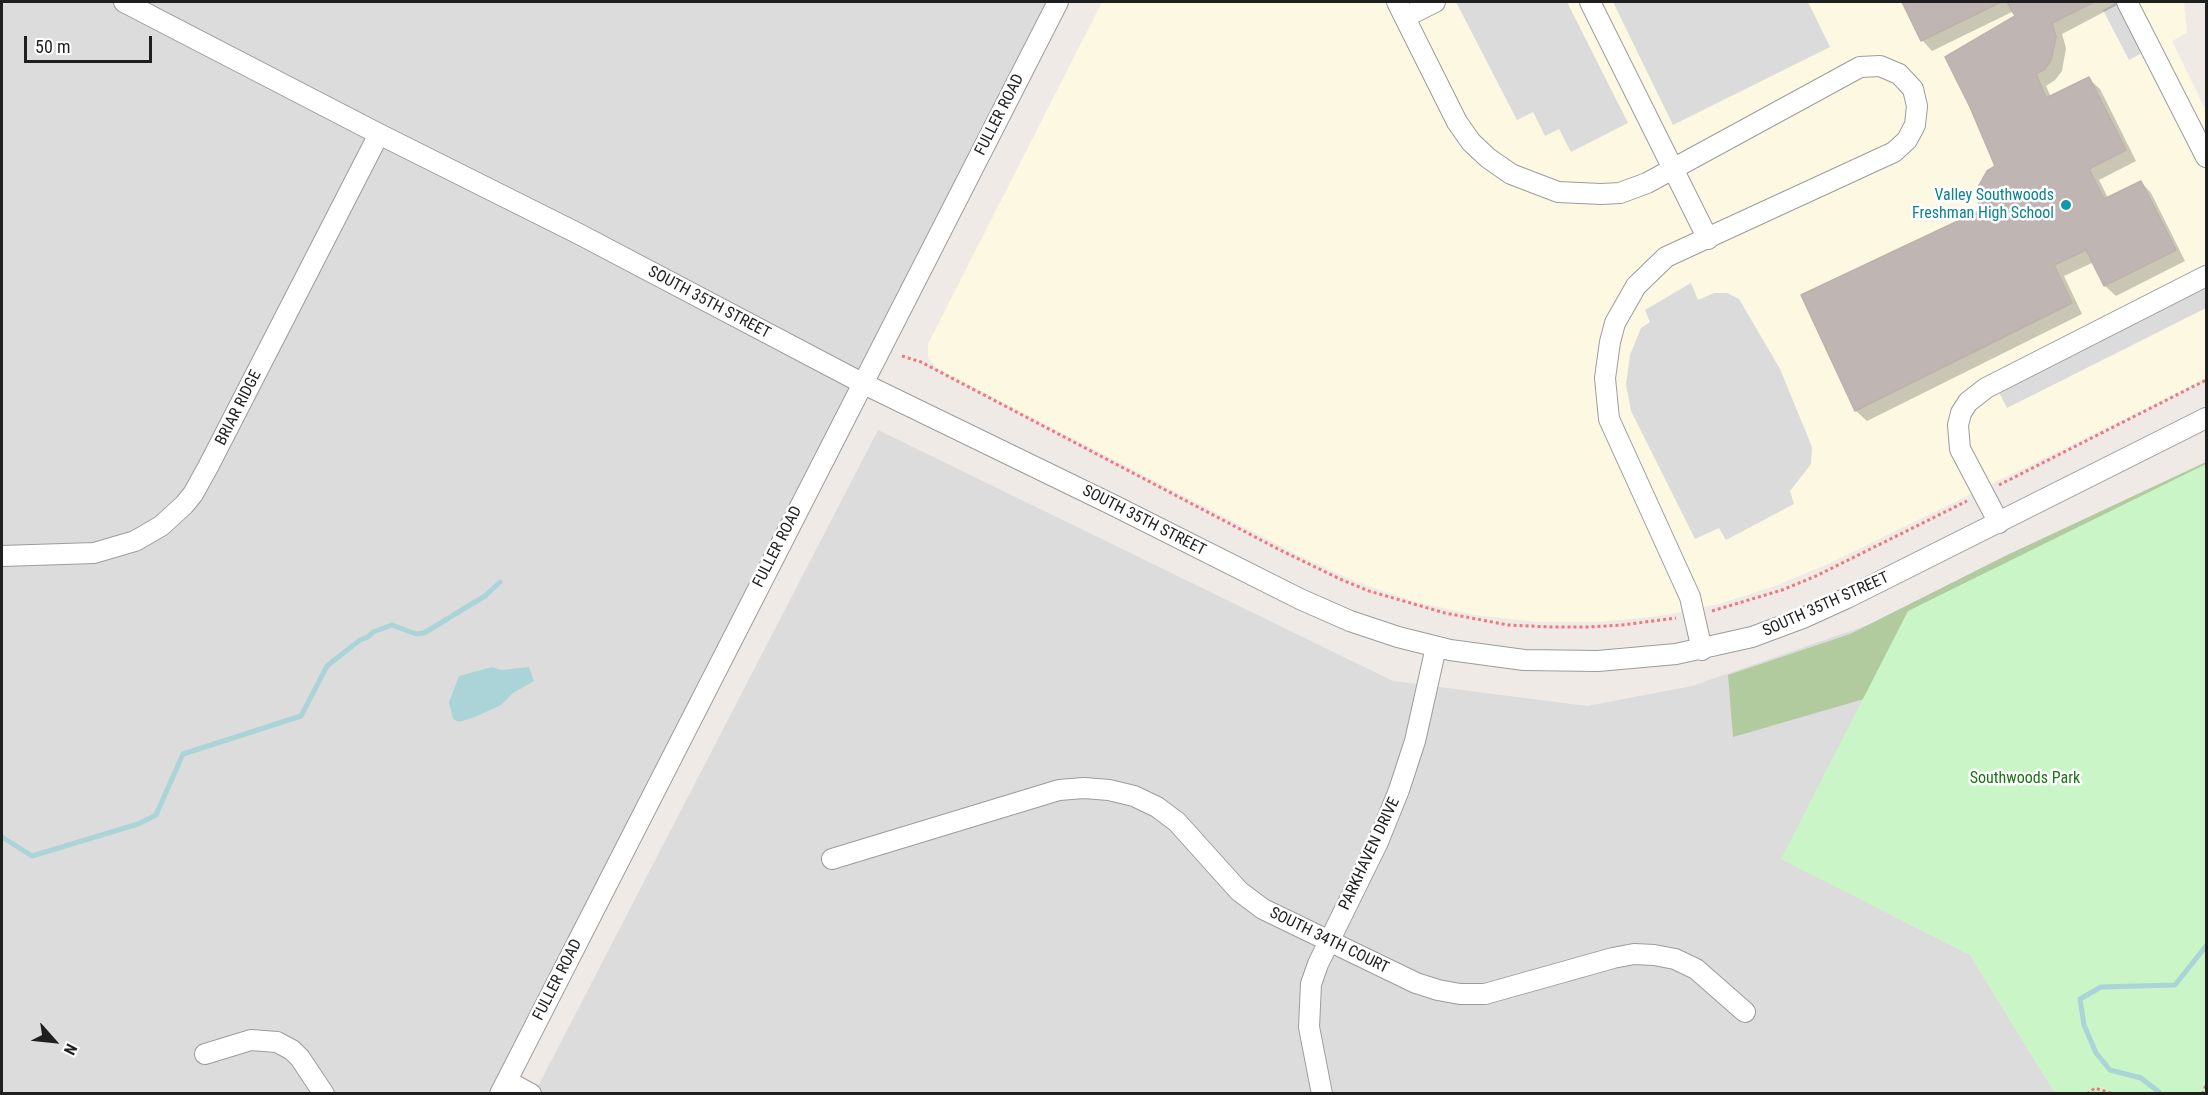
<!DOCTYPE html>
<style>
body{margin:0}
#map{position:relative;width:2208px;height:1095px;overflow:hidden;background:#efeae6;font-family:"Roboto Condensed",sans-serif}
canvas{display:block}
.frame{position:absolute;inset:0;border:3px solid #1f1f1f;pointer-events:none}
.north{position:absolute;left:24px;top:1011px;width:60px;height:60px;-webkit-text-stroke:4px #fff;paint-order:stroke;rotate:117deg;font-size:16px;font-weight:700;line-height:24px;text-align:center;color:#1f1f1f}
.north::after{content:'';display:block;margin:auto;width:21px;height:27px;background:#1f1f1f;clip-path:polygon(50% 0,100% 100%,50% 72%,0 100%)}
.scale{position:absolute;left:24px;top:36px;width:128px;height:27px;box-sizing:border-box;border:3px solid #1f1f1f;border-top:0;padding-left:8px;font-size:18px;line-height:21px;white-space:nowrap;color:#1f1f1f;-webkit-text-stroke:4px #fff;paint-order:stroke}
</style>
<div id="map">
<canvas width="2208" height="1095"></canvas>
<div class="frame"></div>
<div class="north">N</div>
<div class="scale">50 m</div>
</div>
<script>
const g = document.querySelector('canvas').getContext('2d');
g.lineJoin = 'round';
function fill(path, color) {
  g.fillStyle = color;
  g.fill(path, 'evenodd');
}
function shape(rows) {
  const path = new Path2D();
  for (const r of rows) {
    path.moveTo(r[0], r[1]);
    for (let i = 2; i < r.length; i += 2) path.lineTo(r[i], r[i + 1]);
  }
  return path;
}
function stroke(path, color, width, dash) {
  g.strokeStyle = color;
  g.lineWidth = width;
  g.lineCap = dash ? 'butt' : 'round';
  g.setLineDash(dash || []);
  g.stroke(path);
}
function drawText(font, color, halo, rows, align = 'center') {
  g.font = font + ' "Roboto Condensed",sans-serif';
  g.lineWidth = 5;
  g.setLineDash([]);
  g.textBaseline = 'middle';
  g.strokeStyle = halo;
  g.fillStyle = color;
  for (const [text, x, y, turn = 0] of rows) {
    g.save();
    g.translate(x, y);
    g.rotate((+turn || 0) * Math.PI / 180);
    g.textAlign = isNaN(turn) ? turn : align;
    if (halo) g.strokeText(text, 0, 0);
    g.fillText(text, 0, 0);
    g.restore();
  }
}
const residential = shape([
 [2,2,1058,2,500,1093,2,1094],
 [878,430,1393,681,1587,706,1692,686,1908,611,1782,859,1970,955,2055,1093,534,1094]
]);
const education = shape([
 [1102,2,2184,2,2187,33,2172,41,2206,111,2206,379,1830,563,1778,585,1719,604,1660,616,1599,622,1537,622,1475,615,1416,602,1357,582,1302,557,937,368,928,358,928,344]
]);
const forest = shape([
 [2206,462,2206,735,1895,690,1733,737,1728,675,1850,634,2005,556]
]);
const park = shape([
 [2206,464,2206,1093,2055,1093,1970,955,1781,859,1908,611]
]);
const parking = shape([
 [1456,2,1567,2,1628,123,1571,152,1559,129,1545,136,1533,112,1517,120],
 [1613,2,1808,2,1830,47,1673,125],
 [2118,2,2151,48,2129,60,2103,10],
 [2206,276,2206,308,2007,408,1995,384],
 [1691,283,1698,300,1714,293,1727,293,1739,299,1780,369,1812,447,1811,464,1790,491,1794,504,1726,540,1719,528,1695,539,1631,411,1626,384,1630,355,1641,328,1650,322,1645,310]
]);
const water = shape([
 [492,667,502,670,529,667,534,681,513,693,501,705,475,717,459,722,453,719,449,702,459,676]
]);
const shadow = shape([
 [1903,2,2136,2,2119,4,2062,34,2066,48,2062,71,2055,80,2046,86,2051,97,2089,79,2100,89,2136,161,2099,180,2108,198,2141,182,2151,193,2185,261,2116,296,2105,286,2094,262,2064,276,2082,314,1867,421,1856,411,1803,296,1980,212,1997,167,2017,16,2014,11,1932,51,1922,40]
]);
const stream = shape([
 [2,837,32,856,138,824,156,815,183,754,301,716,327,666,360,640,368,637,373,632,392,625,416,634,424,633,485,596,500,582],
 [2159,1094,2159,1092,2141,1078,2110,1070,2096,1053,2084,1025,2080,999,2101,987,2175,985,2206,946]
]);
const building = shape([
 [1902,2,2001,2,1921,41,1902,2],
 [2007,2,2094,2,2052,23,2056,37,2051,60,2045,69,2036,74,2046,98,2089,77,2126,150,2089,169,2104,199,2141,181,2176,250,2104,286,2086,250,2054,265,2072,303,1855,411,1801,295,1979,211,1978,187,1987,171,1995,166,1970,107,1945,57,2015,16,2007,2]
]);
const path = shape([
 [902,356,921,362,1280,550,1340,579,1369,591,1445,613,1508,625,1550,627,1589,627,1622,625,1676,618],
 [1999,485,2206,380],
 [1712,611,1782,590,1816,576,1967,501],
 [2087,1094,2095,1088,2113,1094],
 [2202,1094,2206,1085]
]);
const minor = shape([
 [124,2,379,134,579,234,862,383,1113,505,1300,599,1350,621,1398,637,1450,650,1524,660,1598,661,1676,654,1752,637,1803,618,1847,598,2206,418],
 [1397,2,1457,122,1471,142,1488,158,1511,174,1558,192,1601,194,1620,193,1647,183,1860,67,1880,66,1899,74,1913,89,1917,106,1915,125,1907,140,1894,152,1666,257,1636,286,1615,323,1610,342,1605,378,1609,419,1690,597,1702,650],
 [1590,2,1708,239],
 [2127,2,2206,157],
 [1405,17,1435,2],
 [1999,523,1960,449,1958,425,1961,413,1968,402,1986,388,2206,276],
 [2,556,94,553,135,541,161,526,184,505,193,494,208,467,379,134],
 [832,859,1059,790,1084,788,1109,790,1134,796,1157,807,1177,822,1239,891,1263,909,1416,983,1438,990,1460,994,1485,994,1613,958,1634,954,1654,955,1675,959,1696,969,1745,1012],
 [205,1054,251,1040,277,1042,292,1050,300,1058,324,1094],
 [507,1081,531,1094],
 [500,1094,1058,2],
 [1322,1094,1309,1027,1311,984,1318,964,1378,842,1399,790,1415,741,1436,647]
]);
const markers = [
 [2066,205,6,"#0f9aa8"]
];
const streetNames = [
 ["FULLER ROAD",1000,115,-63],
 ["SOUTH 35TH STREET",709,303,28],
 ["BRIAR RIDGE",239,408,-63],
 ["SOUTH 35TH STREET",1144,521,27],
 ["FULLER ROAD",778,547,-63],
 ["SOUTH 35TH STREET",1826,605,-24],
 ["PARKHAVEN DRIVE",1370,854,-65],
 ["SOUTH 34TH COURT",1329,941,26],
 ["FULLER ROAD",558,980,-63]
];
const cultureNames = [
 ["Valley Southwoods",2054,196],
 ["Freshman High School",2054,214]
];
const parkNames = [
 ["Southwoods Park",2025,779]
];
fill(residential, '#dddcdc');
fill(education, '#fcf8e1');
fill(forest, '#b1ca9e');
fill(park, '#c9f5c7');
fill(parking, '#dbdbdb');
fill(water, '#aad4d8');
fill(shadow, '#0003');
stroke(stream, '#aad4d8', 5);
fill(building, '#bfb6b3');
stroke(building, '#bfb0a9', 1.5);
stroke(minor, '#9c9c9c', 22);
stroke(path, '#ee787c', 3, [3, 3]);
stroke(minor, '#fff', 20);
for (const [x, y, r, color] of markers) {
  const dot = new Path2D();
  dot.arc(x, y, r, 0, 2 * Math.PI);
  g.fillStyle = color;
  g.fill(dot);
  stroke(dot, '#fff', 2);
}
drawText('16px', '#1f1f1f', '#fff', streetNames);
drawText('16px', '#0d838f', '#fff', cultureNames, 'right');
drawText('16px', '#1a7415', '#fff', parkNames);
</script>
